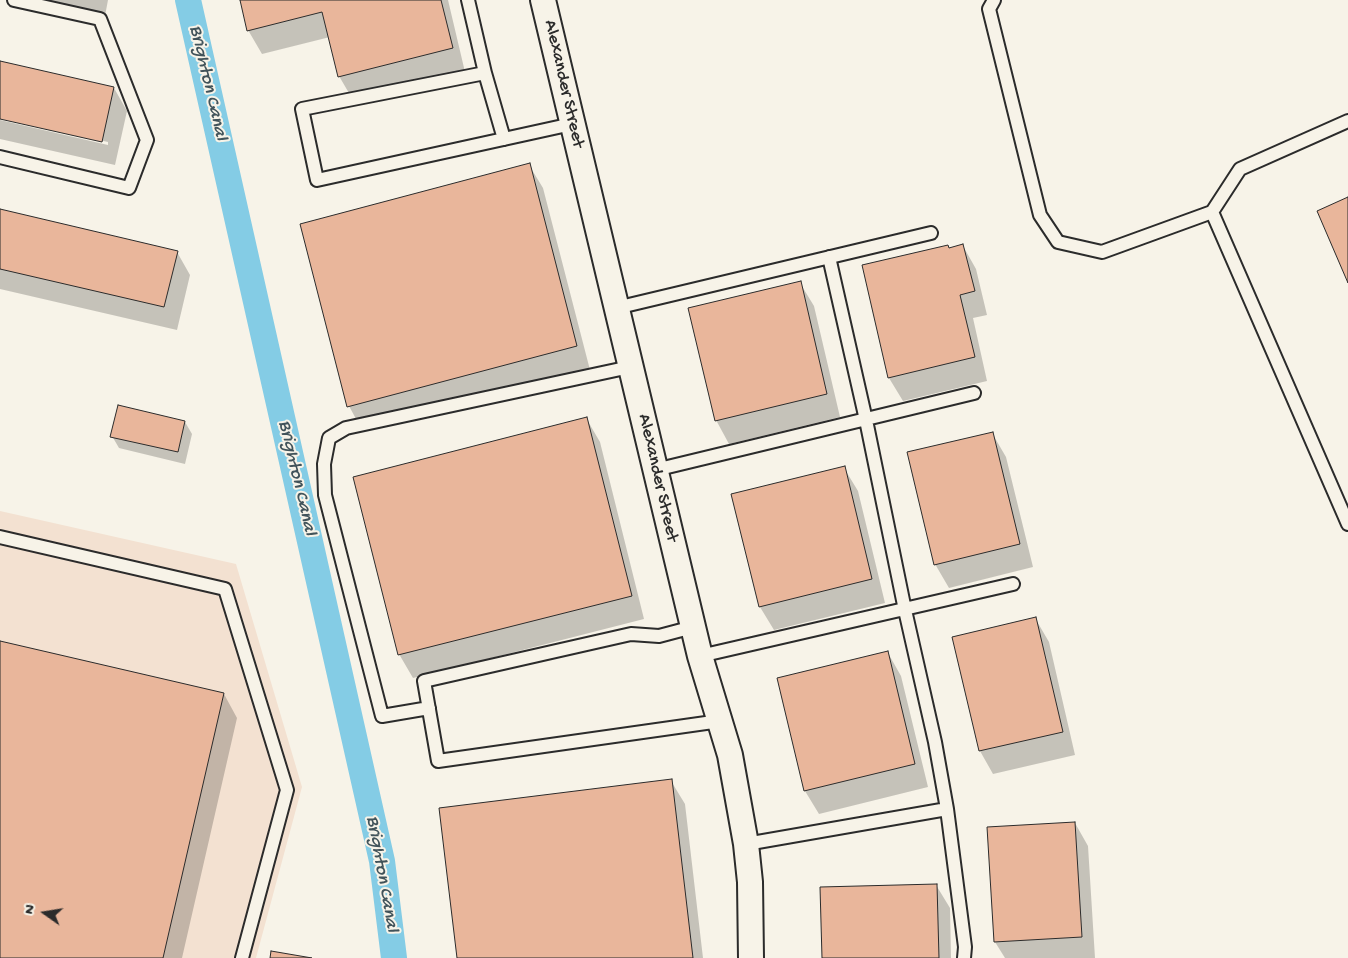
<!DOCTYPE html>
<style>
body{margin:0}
#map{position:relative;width:1348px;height:958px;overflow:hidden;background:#f7f3e8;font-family:"Gochi Hand",sans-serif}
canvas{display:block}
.north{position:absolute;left:20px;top:888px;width:50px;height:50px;-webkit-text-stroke:4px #f7f3e8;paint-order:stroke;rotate:283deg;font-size:14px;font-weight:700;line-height:20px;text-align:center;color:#2b2b2b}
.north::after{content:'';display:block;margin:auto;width:18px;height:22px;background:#2b2b2b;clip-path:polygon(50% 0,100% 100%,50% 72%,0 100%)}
</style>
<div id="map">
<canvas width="1348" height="958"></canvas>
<div class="north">N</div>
</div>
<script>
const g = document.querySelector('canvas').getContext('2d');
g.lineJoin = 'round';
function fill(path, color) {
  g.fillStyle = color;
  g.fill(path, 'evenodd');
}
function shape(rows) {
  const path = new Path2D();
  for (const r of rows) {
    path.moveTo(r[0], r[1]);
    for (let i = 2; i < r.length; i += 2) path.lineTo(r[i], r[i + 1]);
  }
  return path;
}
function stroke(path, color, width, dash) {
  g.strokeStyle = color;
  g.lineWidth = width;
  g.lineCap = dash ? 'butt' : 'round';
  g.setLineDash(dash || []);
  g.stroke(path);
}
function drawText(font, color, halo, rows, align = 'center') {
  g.font = font + ' "Gochi Hand",sans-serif';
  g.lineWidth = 4;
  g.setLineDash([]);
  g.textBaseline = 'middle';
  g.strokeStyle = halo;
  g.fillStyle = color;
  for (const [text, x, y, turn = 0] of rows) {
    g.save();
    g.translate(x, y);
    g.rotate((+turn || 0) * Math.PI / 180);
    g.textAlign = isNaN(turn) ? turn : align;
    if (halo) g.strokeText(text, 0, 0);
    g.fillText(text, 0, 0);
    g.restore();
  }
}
const built = shape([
 [0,511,236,564,302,787,256,958,0,958]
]);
const shadow = shape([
 [32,0,108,0,105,16],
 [241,0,448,0,465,72,353,100,339,76,330,37,262,54,248,30],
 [0,62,114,88,127,111,115,165,0,139,0,120,108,145,108,142,0,118],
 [529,165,543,188,590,370,362,430,349,406],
 [0,211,177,252,190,275,177,330,0,289],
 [963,246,976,269,987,315,973,318,987,381,903,401,889,378,949,249],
 [800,283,814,306,840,417,729,444,716,420],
 [586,418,600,442,644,619,413,678,399,654],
 [185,422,192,434,185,464,119,448,112,436],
 [992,433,1006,457,1033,567,949,588,935,564],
 [844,468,858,491,885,603,774,630,760,607],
 [1035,618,1049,642,1075,755,993,774,980,751,954,637],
 [0,642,224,694,237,718,182,958,0,958],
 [888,653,901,676,928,787,819,814,805,791],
 [671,781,685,804,703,958,458,958],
 [1075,823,1088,846,1095,958,1005,958,995,942,989,828],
 [936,885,950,908,951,958,823,958]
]);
const canal = shape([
 [188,0,382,861,394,958]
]);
const building = shape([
 [240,0,441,0,453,48,338,77,322,12,247,31,240,0],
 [0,61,114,87,102,142,0,119,0,61],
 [530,163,577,346,347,407,300,224,530,163],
 [1348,197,1348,283,1317,211,1348,197],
 [0,209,178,251,164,307,0,269,0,209],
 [963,244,975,291,960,295,975,357,888,378,862,265,948,245,949,248,963,244],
 [801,281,827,394,715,421,688,308,801,281],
 [118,405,185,421,178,452,110,437,118,405],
 [587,417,632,596,398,655,353,477,587,417],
 [993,432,1020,544,934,565,907,452,993,432],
 [845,466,872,579,759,607,731,494,845,466],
 [1036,617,1063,732,979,751,952,637,1036,617],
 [0,641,224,693,163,958,0,958,0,641],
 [888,651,915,764,804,791,777,678,888,651],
 [672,779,693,958,457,958,439,808,672,779],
 [1075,822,1082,937,994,942,987,827,1075,822],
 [937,884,939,958,822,958,820,887,937,884],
 [271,951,312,958,270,958,271,951]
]);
const lane = shape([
 [468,0,485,73],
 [994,0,989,9,1040,215,1058,242,1102,252,1212,212],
 [1348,121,1240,169,1212,212,1348,524],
 [504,139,485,73,302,109,317,180,572,124],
 [0,157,129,188,147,140,100,19,14,0],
 [829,257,866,420,905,610,935,742,947,809],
 [616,308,931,233],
 [655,470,974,393],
 [0,537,225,589,287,790,242,958],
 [693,627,659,636,631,634,424,681,438,761,720,721],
 [700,656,1013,584],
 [429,708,382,716,325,495,324,464,329,438,346,428,630,367],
 [746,844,947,809,965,947,964,958]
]);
const street = shape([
 [543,0,700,656,730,755,746,844,750,882,751,958]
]);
const streetNames = [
 ["Alexander Street",563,84,77],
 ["Alexander Street",657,478,77]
];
const waterNames = [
 ["Brighton Canal",207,83,77],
 ["Brighton Canal",296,478,77],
 ["Brighton Canal",381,874,80]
];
fill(built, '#f3e1d1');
fill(shadow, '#0003');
stroke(canal, '#84cce5', 26);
fill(building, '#e9b69b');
stroke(building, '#2b2b2b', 1);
stroke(lane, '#2b2b2b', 16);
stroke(street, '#2b2b2b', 28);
stroke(lane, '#f7f3e8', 12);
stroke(street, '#f7f3e8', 24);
drawText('18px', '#2b2b2b', '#f7f3e8', streetNames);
drawText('italic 19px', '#41535a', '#f7f3e8', waterNames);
</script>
